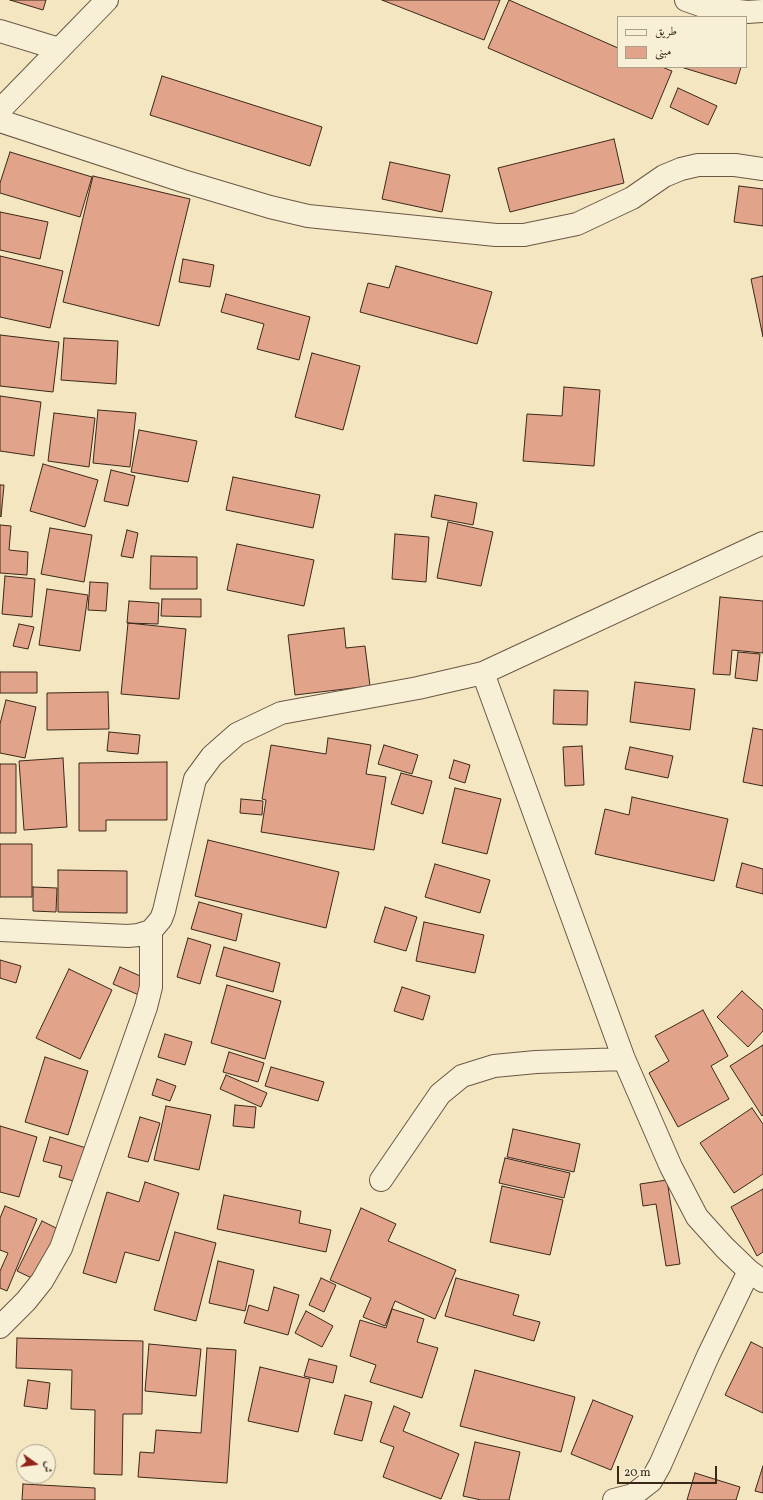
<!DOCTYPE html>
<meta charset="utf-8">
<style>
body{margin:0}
#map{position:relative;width:763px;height:1500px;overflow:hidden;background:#f5e6c2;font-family:Vollkorn,Amiri,serif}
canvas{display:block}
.legend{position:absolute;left:617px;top:16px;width:130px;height:52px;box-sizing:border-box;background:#f8efd7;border:1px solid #ac9f8b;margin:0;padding:5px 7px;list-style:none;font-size:12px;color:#3b2819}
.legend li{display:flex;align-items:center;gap:8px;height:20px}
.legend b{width:20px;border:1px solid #ac9f8b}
.north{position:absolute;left:16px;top:1444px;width:40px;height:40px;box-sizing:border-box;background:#f8efd7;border:1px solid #ac9f8b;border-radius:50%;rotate:104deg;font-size:11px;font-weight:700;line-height:16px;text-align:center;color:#3b2819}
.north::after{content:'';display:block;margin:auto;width:14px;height:18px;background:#8f2418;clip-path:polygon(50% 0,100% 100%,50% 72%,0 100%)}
.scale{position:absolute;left:617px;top:1466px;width:100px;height:18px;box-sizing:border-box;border:2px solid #3b2819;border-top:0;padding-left:5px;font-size:12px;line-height:14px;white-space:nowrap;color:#3b2819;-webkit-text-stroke:3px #f8efd7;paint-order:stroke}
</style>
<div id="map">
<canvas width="763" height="1500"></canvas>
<ul class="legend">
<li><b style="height:5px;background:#f8efd7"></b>طريق</li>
<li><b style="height:11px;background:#e1a389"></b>مبنى</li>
</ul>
<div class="north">ش</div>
<div class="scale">20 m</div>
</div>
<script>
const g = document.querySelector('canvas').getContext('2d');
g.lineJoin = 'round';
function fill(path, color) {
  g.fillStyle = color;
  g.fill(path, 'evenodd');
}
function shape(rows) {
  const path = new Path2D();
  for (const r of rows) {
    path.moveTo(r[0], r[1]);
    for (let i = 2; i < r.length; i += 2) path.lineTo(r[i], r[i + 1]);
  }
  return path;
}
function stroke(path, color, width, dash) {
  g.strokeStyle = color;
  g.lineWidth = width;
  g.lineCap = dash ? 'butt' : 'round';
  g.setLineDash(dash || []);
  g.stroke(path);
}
const building = shape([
 [10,0,46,0,43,10,10,0],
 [382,0,500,0,484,40,382,0],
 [509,0,618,48,618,67,662,67,672,71,652,119,488,48,509,0],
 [681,67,741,67,736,84,681,67],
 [162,76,322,127,310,166,150,115,162,76],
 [678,88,717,106,708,125,670,107,678,88],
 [614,139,624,183,510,212,498,168,614,139],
 [10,152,92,177,80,217,0,193,0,183,10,152],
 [390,162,450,175,442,212,382,199,390,162],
 [93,176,190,199,159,326,63,302,93,176],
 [739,186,763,189,763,226,734,222,739,186],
 [0,212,48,222,40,259,0,250,0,212],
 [0,256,63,271,50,328,0,317,0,256],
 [183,259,214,265,210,287,179,282,183,259],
 [396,266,492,292,477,344,360,312,368,283,389,288,396,266],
 [763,276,763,337,751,279,763,276],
 [226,294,310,317,299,360,257,349,264,324,221,312,226,294],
 [0,335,59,342,53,392,0,386,0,335],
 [64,338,118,341,116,384,61,380,64,338],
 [312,353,360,366,343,430,295,417,312,353],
 [564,387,600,390,594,466,523,461,527,414,562,416,564,387],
 [0,396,41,402,34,456,0,451,0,396],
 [98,410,136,413,130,467,93,463,98,410],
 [54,413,95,418,89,467,48,461,54,413],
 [139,430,197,441,188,482,131,472,139,430],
 [43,464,98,480,85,527,30,511,43,464],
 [111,470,135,476,128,506,104,501,111,470],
 [233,477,320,495,313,528,226,510,233,477],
 [0,485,4,485,1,517,0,516,0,485],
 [435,495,477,503,473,525,431,517,435,495],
 [448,522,493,532,481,586,437,578,448,522],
 [0,525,11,526,9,550,28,552,27,575,0,573,0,525],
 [50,528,92,535,84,582,41,574,50,528],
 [127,530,138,533,133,558,121,556,127,530],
 [395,534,429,537,426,582,392,579,395,534],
 [237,544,314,560,304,606,227,590,237,544],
 [151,556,197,557,197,589,150,589,151,556],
 [5,576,35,579,32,617,2,614,5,576],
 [90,582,108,583,106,611,88,610,90,582],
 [47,589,88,595,80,651,39,645,47,589],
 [720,597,763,601,763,653,732,650,730,675,713,674,720,597],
 [162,599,201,599,201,617,161,616,162,599],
 [129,601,159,603,158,624,127,623,129,601],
 [128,623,186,629,179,699,121,694,128,623],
 [19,624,34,627,28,649,13,646,19,624],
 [344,628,346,648,365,646,370,686,295,695,288,635,344,628],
 [738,652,760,654,757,681,735,678,738,652],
 [0,672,37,672,37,693,0,693,0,672],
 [635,682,695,689,690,730,630,722,635,682],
 [554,690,588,691,587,725,553,724,554,690],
 [108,692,109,729,47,730,47,693,108,692],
 [6,700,36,707,25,758,0,753,0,724,6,700],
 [753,728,763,730,763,786,743,782,753,728],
 [109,732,140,735,138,754,107,751,109,732],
 [328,738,371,745,366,774,386,777,374,850,261,832,266,800,262,799,271,745,326,754,328,738],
 [384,745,418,755,412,774,378,764,384,745],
 [582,746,584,785,565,786,563,747,582,746],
 [630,747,673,756,668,778,625,769,630,747],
 [63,758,67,827,24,830,19,761,63,758],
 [454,760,470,765,465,783,449,778,454,760],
 [167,762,167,820,106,820,106,831,79,831,79,763,167,762],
 [0,764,16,764,16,833,0,833,0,764],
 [401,773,432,781,423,814,391,804,401,773],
 [455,788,501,799,487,854,442,843,455,788],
 [632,797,728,819,714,881,595,854,605,809,629,815,632,797],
 [241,799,263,801,262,815,240,813,241,799],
 [208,840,339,872,326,928,195,896,208,840],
 [0,844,32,844,32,897,0,897,0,844],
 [742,863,763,869,763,894,736,887,742,863],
 [435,864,490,880,480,913,425,897,435,864],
 [58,870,127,871,127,913,58,912,58,870],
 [33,887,57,888,56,912,33,911,33,887],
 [199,902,242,914,236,941,191,929,199,902],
 [385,907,417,917,406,951,374,942,385,907],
 [424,922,484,935,475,973,416,961,424,922],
 [188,938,211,945,200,984,177,977,188,938],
 [224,947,280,963,273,992,216,976,224,947],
 [0,960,21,966,16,983,0,978,0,960],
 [120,967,147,979,139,995,113,984,120,967],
 [69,969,112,990,80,1059,36,1038,69,969],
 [227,985,281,1001,265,1059,211,1043,227,985],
 [402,987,430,996,423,1020,394,1011,402,987],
 [742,991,763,1010,763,1031,748,1047,717,1017,742,991],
 [703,1010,728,1056,711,1066,729,1099,678,1127,649,1073,669,1061,655,1036,703,1010],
 [165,1034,192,1042,185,1065,158,1057,165,1034],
 [763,1045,763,1115,762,1116,730,1066,763,1045],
 [229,1052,264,1063,258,1082,223,1072,229,1052],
 [45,1057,88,1071,68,1135,25,1122,45,1057],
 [271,1067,324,1082,318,1101,265,1086,271,1067],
 [226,1075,267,1093,261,1107,220,1089,226,1075],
 [157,1079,176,1086,170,1101,152,1095,157,1079],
 [235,1105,256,1107,254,1128,233,1126,235,1105],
 [166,1106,211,1115,199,1170,154,1160,166,1106],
 [752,1108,763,1124,763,1174,734,1193,700,1143,752,1108],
 [140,1117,160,1123,148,1162,128,1157,140,1117],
 [0,1126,37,1137,19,1197,0,1192,0,1126],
 [513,1129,580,1144,574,1172,507,1157,513,1129],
 [50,1137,93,1150,84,1184,59,1177,62,1166,43,1161,50,1137],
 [505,1158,570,1173,564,1198,499,1183,505,1158],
 [667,1180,680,1264,666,1266,656,1204,643,1206,640,1184,667,1180],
 [145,1182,179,1193,159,1261,125,1252,116,1283,83,1273,107,1192,139,1202,145,1182],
 [502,1186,563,1200,550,1255,490,1242,502,1186],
 [763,1189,763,1252,757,1256,731,1207,763,1189],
 [224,1195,301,1211,299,1223,331,1230,326,1252,217,1229,224,1195],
 [5,1206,37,1219,7,1291,0,1288,0,1271,8,1253,0,1250,0,1218,5,1206],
 [361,1208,396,1224,388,1241,456,1270,435,1319,395,1301,385,1326,363,1317,371,1298,330,1280,361,1208],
 [42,1221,60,1230,36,1280,17,1271,42,1221],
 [175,1232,216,1243,196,1321,154,1310,175,1232],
 [218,1261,254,1270,245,1311,209,1303,218,1261],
 [321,1278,336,1285,324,1312,309,1305,321,1278],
 [456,1278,519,1295,513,1315,540,1322,534,1341,445,1316,456,1278],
 [274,1287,299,1295,288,1335,244,1323,249,1305,268,1311,274,1287],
 [392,1309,424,1319,417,1342,438,1348,422,1398,370,1382,376,1365,350,1356,360,1320,386,1328,392,1309],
 [306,1311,333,1326,322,1347,295,1333,306,1311],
 [17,1338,143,1341,142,1414,123,1414,122,1475,94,1474,95,1410,71,1409,72,1370,16,1368,17,1338],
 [751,1342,763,1348,763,1413,725,1395,751,1342],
 [149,1344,201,1349,196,1396,145,1391,149,1344],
 [207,1348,236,1350,227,1483,138,1477,140,1452,154,1453,156,1430,201,1433,207,1348],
 [309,1359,337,1366,333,1383,304,1376,309,1359],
 [260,1367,310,1379,298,1432,248,1421,260,1367],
 [475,1370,575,1397,561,1452,460,1426,475,1370],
 [28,1380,50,1383,47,1409,24,1406,28,1380],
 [345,1395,372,1402,362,1441,334,1434,345,1395],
 [593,1400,633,1416,611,1470,571,1454,593,1400],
 [394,1406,410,1413,403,1431,459,1454,441,1499,383,1477,394,1447,380,1442,394,1406],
 [475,1442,520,1452,509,1500,481,1500,463,1496,475,1442],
 [763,1466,763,1493,755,1491,763,1466],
 [695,1473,740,1487,736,1500,687,1500,695,1473],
 [23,1484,95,1488,95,1500,22,1500,23,1484]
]);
const minor = shape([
 [0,31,59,49],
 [0,121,183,181,270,207,308,216,496,235,524,235,577,224,632,198,664,176,681,169,698,165,735,165,763,169],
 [483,673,624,1059,671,1167,697,1217,725,1248,749,1271,763,1281],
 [0,930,128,936,138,935,151,931,161,919,164,911,195,779,212,756,237,734,281,713,418,688,483,673,763,543],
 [381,1180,440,1094,462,1076,494,1066,536,1062,624,1059],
 [0,1327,26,1301,42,1281,61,1248,146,1007,151,987,151,931],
 [614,1500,633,1495,651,1481,660,1465,708,1356,749,1271]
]);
const tertiary = shape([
 [686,0,706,7,747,12,763,11],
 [0,110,107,0]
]);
fill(building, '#e1a389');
stroke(building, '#3b2819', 1);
stroke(minor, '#6a5843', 24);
stroke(tertiary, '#6a5843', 24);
stroke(minor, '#f8efd7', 22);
stroke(tertiary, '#f8efd7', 22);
</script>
